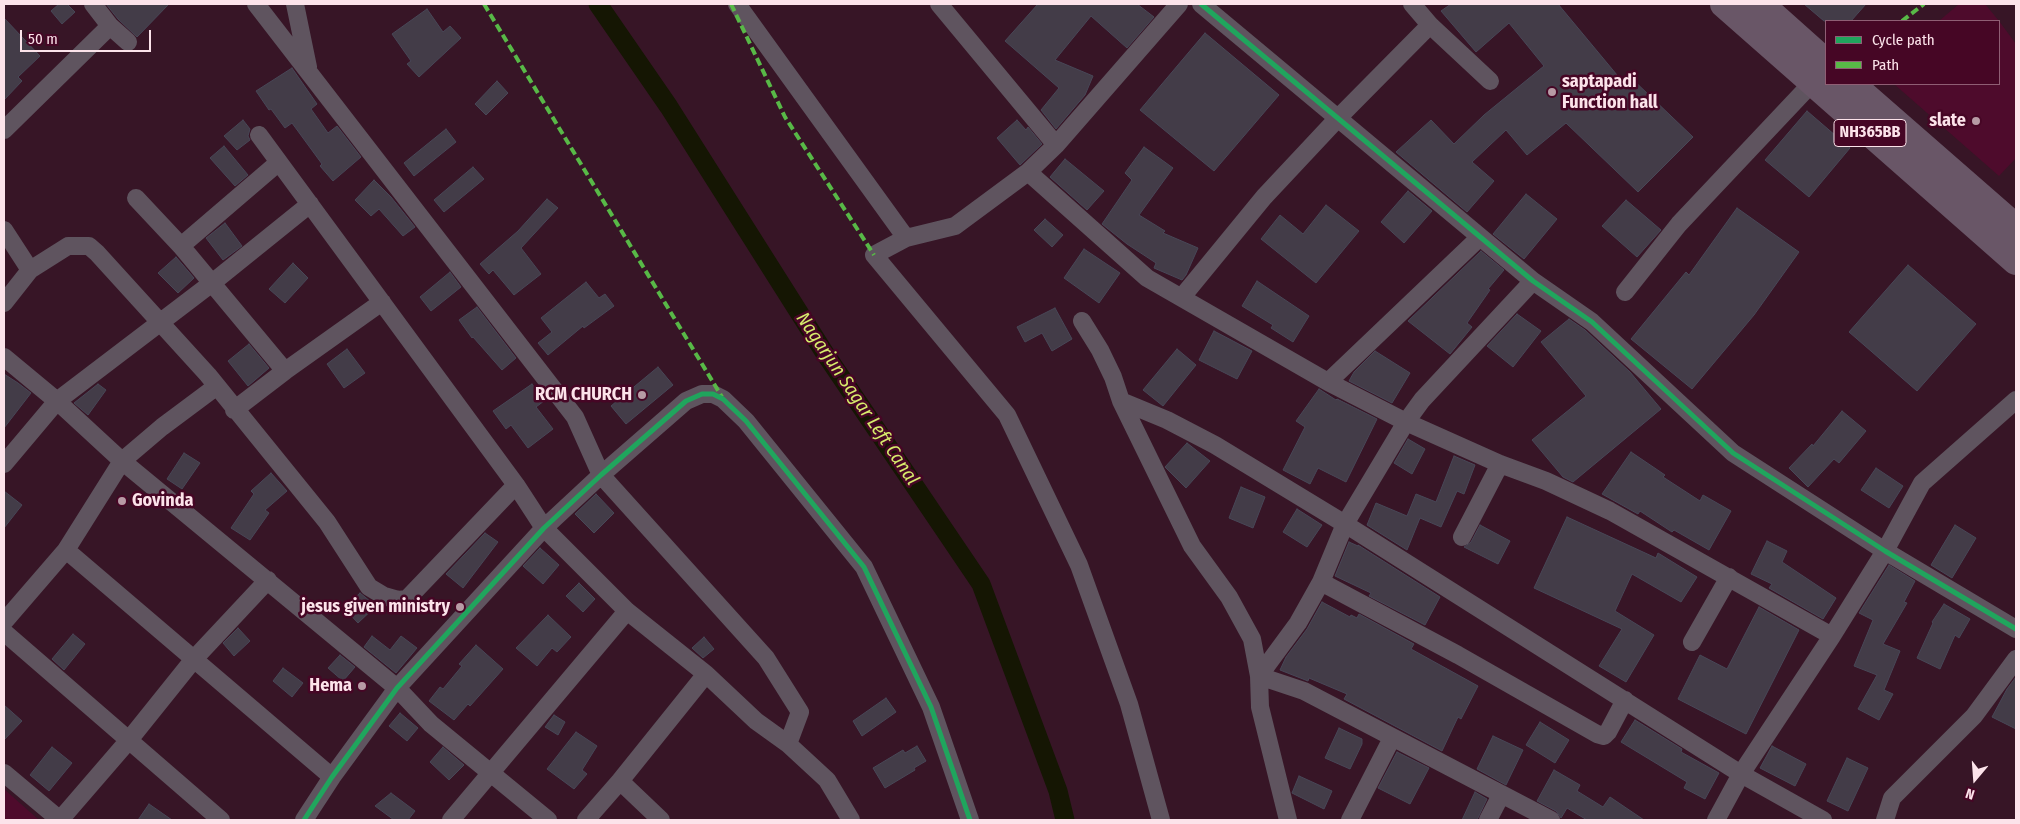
<!DOCTYPE html>
<style>
body{margin:0}
#map{position:relative;width:2020px;height:824px;overflow:hidden;background:#371526;font-family:"Fira Sans Condensed",sans-serif}
canvas{display:block}
.frame{position:absolute;inset:0;border:5px solid #fce3ea;pointer-events:none}
.legend{position:absolute;left:1825px;top:20px;width:175px;height:65px;box-sizing:border-box;background:#460625;border:1px solid #8f5e74;margin:0;padding:6px 9px;list-style:none;font-size:15px;color:#fce3ea}
.legend li{display:flex;align-items:center;gap:10px;height:25px}
.legend b{width:25px;border:1px solid #8f5e74}
.north{position:absolute;left:1950px;top:754px;width:50px;height:50px;-webkit-text-stroke:4px #460625;paint-order:stroke;rotate:198deg;font-size:14px;font-weight:700;line-height:20px;text-align:center;color:#fce3ea}
.north::after{content:'';display:block;margin:auto;width:18px;height:22px;background:#fce3ea;clip-path:polygon(50% 0,100% 100%,50% 72%,0 100%)}
.scale{position:absolute;left:20px;top:30px;width:131px;height:22px;box-sizing:border-box;border:2px solid #fce3ea;border-top:0;padding-left:6px;font-size:15px;line-height:18px;white-space:nowrap;color:#fce3ea;-webkit-text-stroke:4px #460625;paint-order:stroke}
</style>
<div id="map">
<canvas width="2020" height="824"></canvas>
<div class="frame"></div>
<ul class="legend">
<li><b style="height:6px;background:#20a55d"></b>Cycle path</li>
<li><b style="height:6px;background:#58b947"></b>Path</li>
</ul>
<div class="north">N</div>
<div class="scale">50 m</div>
</div>
<script>
const g = document.querySelector('canvas').getContext('2d');
g.lineJoin = 'round';
function fill(path, color) {
  g.fillStyle = color;
  g.fill(path, 'evenodd');
}
function shape(rows) {
  const path = new Path2D();
  for (const r of rows) {
    path.moveTo(r[0], r[1]);
    for (let i = 2; i < r.length; i += 2) path.lineTo(r[i], r[i + 1]);
  }
  return path;
}
function stroke(path, color, width, dash) {
  g.strokeStyle = color;
  g.lineWidth = width;
  g.lineCap = dash ? 'butt' : 'round';
  g.setLineDash(dash || []);
  g.stroke(path);
}
function drawText(font, color, halo, rows, align = 'center') {
  g.font = font + ' "Fira Sans Condensed",sans-serif';
  g.lineWidth = 5;
  g.setLineDash([]);
  g.textBaseline = 'middle';
  g.strokeStyle = halo;
  g.fillStyle = color;
  for (const [text, x, y, turn = 0] of rows) {
    g.save();
    g.translate(x, y);
    g.rotate((+turn || 0) * Math.PI / 180);
    g.textAlign = isNaN(turn) ? turn : align;
    if (halo) g.strokeText(text, 0, 0);
    g.fillText(text, 0, 0);
    g.restore();
  }
}
const built = shape([
 [1959,4,1985,4,1999,21,1939,21],
 [1999,21,2016,44,2016,158,1999,176,1894,84,1999,84],
 [4,789,39,820,4,820]
]);
const canal = shape([
 [598,4,669,107,824,352,981,584,1058,791,1065,820]
]);
const building = shape([
 [59,4,67,4,75,12,62,24,51,11,59,4],
 [106,4,169,4,137,37,118,19,106,4],
 [1038,4,1137,4,1154,17,1127,48,1091,16,1055,60,1093,76,1085,95,1056,129,1041,110,1059,88,1005,41,1038,4],
 [1451,4,1558,4,1622,81,1628,75,1693,137,1638,192,1566,123,1527,155,1506,130,1472,162,1494,181,1467,212,1396,152,1431,120,1454,144,1484,115,1544,66,1509,23,1476,52,1441,11,1451,4],
 [1804,4,1866,4,1851,21,1824,21,1804,4],
 [427,9,443,32,450,26,461,38,419,77,407,64,411,61,392,34,427,9],
 [4,18,40,56,18,77,22,81,4,100,4,18],
 [1205,33,1279,95,1214,171,1140,110,1205,33],
 [292,68,317,104,311,109,328,133,337,126,361,157,333,181,320,166,322,164,292,123,285,128,271,109,269,110,256,91,292,68],
 [497,81,508,93,486,115,475,104,497,81],
 [1807,111,1850,148,1809,197,1765,160,1807,111],
 [243,120,250,129,248,136,250,140,237,150,224,136,243,120],
 [1017,120,1026,130,1028,127,1042,144,1020,165,997,138,1017,120],
 [446,129,456,142,414,176,404,163,446,129],
 [224,146,248,175,235,186,210,158,224,146],
 [1144,147,1173,168,1139,215,1165,231,1163,233,1198,248,1186,275,1182,280,1154,268,1156,263,1127,244,1102,224,1132,180,1125,173,1144,147],
 [1065,159,1104,191,1087,210,1050,177,1065,159],
 [473,167,484,179,444,212,434,200,473,167],
 [374,180,391,197,415,227,403,236,379,209,371,216,355,200,374,180],
 [1408,191,1432,211,1404,243,1381,222,1408,191],
 [1526,194,1557,219,1524,259,1493,234,1526,194],
 [547,199,558,208,521,248,541,274,514,295,493,270,489,274,480,264,518,231,547,199],
 [1626,200,1661,230,1637,257,1602,226,1626,200],
 [1326,205,1359,231,1316,283,1261,239,1280,215,1303,234,1326,205],
 [1737,208,1799,252,1754,315,1692,389,1631,339,1686,272,1689,275,1737,208],
 [1045,219,1063,235,1052,247,1034,230,1045,219],
 [225,223,242,246,223,260,206,238,225,223],
 [1084,249,1120,273,1099,303,1064,278,1084,249],
 [1481,251,1504,270,1488,289,1490,290,1467,323,1472,327,1450,354,1408,321,1481,251],
 [176,257,194,278,178,293,158,273,176,257],
 [293,263,308,278,285,303,269,289,293,263],
 [1908,265,1976,324,1917,391,1849,332,1908,265],
 [450,272,461,287,431,311,420,297,450,272],
 [1257,281,1309,316,1293,342,1271,328,1273,325,1242,306,1257,281],
 [586,282,599,298,605,294,614,306,584,328,583,326,548,355,538,343,552,332,541,318,586,282],
 [477,307,516,358,502,370,473,337,472,338,459,320,477,307],
 [1055,308,1072,339,1052,351,1042,333,1025,342,1017,327,1055,308],
 [1517,314,1541,331,1513,367,1487,346,1517,314],
 [1569,319,1585,330,1630,372,1661,409,1573,482,1563,477,1532,440,1586,396,1541,342,1569,319],
 [1214,331,1252,351,1237,379,1199,360,1214,331],
 [249,344,269,368,248,386,228,361,249,344],
 [347,349,365,373,344,388,327,364,347,349],
 [1177,349,1196,365,1163,406,1143,390,1177,349],
 [1375,351,1410,373,1392,403,1349,381,1354,372,1375,351],
 [658,367,673,385,626,424,611,406,658,367],
 [4,374,18,383,31,393,4,428,4,374],
 [98,384,106,390,88,415,74,403,98,384],
 [532,384,544,401,536,407,553,429,528,448,511,425,506,429,493,411,532,384],
 [1319,389,1336,400,1337,399,1377,419,1346,482,1318,468,1310,484,1283,470,1305,427,1296,421,1319,389],
 [1842,411,1866,431,1839,463,1834,459,1808,487,1789,468,1812,444,1813,446,1842,411],
 [1408,439,1425,449,1412,474,1394,463,1408,439],
 [1187,443,1210,461,1186,488,1165,467,1187,443],
 [1631,452,1665,475,1663,477,1700,501,1703,495,1731,511,1709,550,1674,530,1672,532,1640,511,1638,514,1602,494,1631,452],
 [184,453,200,463,182,489,167,479,184,453],
 [1454,456,1475,465,1464,494,1457,491,1441,527,1420,518,1407,550,1367,525,1376,503,1407,516,1416,494,1436,502,1454,456],
 [1876,468,1903,486,1889,508,1861,490,1876,468],
 [271,473,287,491,265,510,269,513,250,540,231,528,254,494,251,491,271,473],
 [1241,487,1265,497,1253,528,1229,518,1241,487],
 [4,491,22,505,4,528,4,491],
 [596,494,614,513,594,533,575,514,596,494],
 [1297,509,1322,525,1307,547,1283,532,1297,509],
 [1567,517,1656,558,1658,553,1697,577,1681,602,1632,574,1615,611,1654,635,1626,682,1599,666,1622,629,1534,588,1567,517],
 [1480,525,1510,541,1498,564,1464,547,1471,542,1480,525],
 [1955,525,1976,538,1952,578,1931,565,1955,525],
 [485,533,498,542,463,588,446,574,485,533],
 [1767,541,1787,551,1782,562,1836,598,1823,619,1769,588,1772,584,1751,574,1767,541],
 [1349,542,1358,546,1358,545,1440,597,1425,625,1369,596,1371,593,1335,576,1349,542],
 [540,548,559,565,543,584,523,566,540,548],
 [1889,565,1915,581,1904,602,1907,603,1883,644,1900,651,1884,690,1893,694,1879,720,1858,709,1877,675,1854,666,1873,620,1859,613,1889,565],
 [579,583,595,599,583,612,566,596,579,583],
 [360,593,376,606,358,623,344,608,360,593],
 [1322,602,1350,617,1351,615,1357,618,1359,614,1414,644,1411,649,1478,686,1461,719,1458,717,1442,751,1344,699,1347,694,1309,678,1308,681,1280,670,1286,657,1307,629,1322,602],
 [1944,604,1970,619,1959,638,1955,635,1940,669,1917,658,1933,623,1932,622,1944,604],
 [1759,607,1799,630,1746,734,1678,699,1700,655,1727,669,1759,607],
 [548,615,571,637,557,652,552,648,537,666,516,648,548,615],
 [238,628,250,641,234,656,223,643,238,628],
 [73,634,85,644,64,670,52,659,73,634],
 [372,636,390,650,401,636,417,648,396,673,364,647,372,636],
 [704,637,714,649,703,658,692,648,704,637],
 [476,645,503,669,470,706,468,704,454,720,429,701,440,687,443,689,462,666,459,664,476,645],
 [340,655,355,667,343,681,328,668,340,655],
 [283,668,303,683,292,697,273,681,283,668],
 [2016,677,2016,729,1992,717,2007,689,2016,677],
 [886,698,896,712,862,736,853,721,886,698],
 [4,705,22,721,4,740,4,705],
 [400,713,418,728,407,741,389,726,400,713],
 [554,715,565,722,558,735,545,727,554,715],
 [1635,720,1682,749,1681,752,1719,773,1705,799,1684,788,1687,782,1621,742,1635,720],
 [1540,722,1569,740,1555,763,1526,745,1540,722],
 [1339,728,1362,739,1362,744,1350,769,1325,758,1339,728],
 [576,732,597,746,582,770,587,774,574,789,547,769,576,732],
 [1493,736,1523,750,1506,785,1477,769,1493,736],
 [917,746,926,761,914,768,915,770,885,788,873,768,903,750,905,753,917,746],
 [1772,746,1806,764,1795,786,1760,768,1772,746],
 [52,747,72,763,49,791,30,775,52,747],
 [443,747,464,765,449,780,430,762,443,747],
 [1397,752,1429,768,1410,804,1378,788,1397,752],
 [1847,758,1868,768,1848,811,1827,801,1847,758],
 [1554,770,1580,785,1577,791,1603,807,1610,797,1644,820,1587,820,1567,808,1561,818,1556,811,1537,801,1554,770],
 [1299,776,1332,791,1324,809,1292,793,1299,776],
 [1475,792,1487,799,1477,820,1462,820,1475,792],
 [391,793,415,811,408,820,394,820,375,806,391,793],
 [149,804,172,820,138,820,149,804]
]);
const street = shape([
 [93,4,110,26,128,42],
 [256,4,575,417,601,475,766,658,800,712,788,744,827,780,851,820],
 [295,4,308,67],
 [737,4,906,238,874,255,1007,415,1079,565,1129,704,1161,820],
 [939,4,1056,145],
 [1201,4,1533,281,1592,322,1733,453,1885,551,2016,629],
 [1412,4,1430,25,1490,81],
 [4,130,110,26],
 [259,135,516,485,544,528,627,611,706,674,756,721,788,744],
 [1028,172,1147,278,1328,382,1480,237],
 [136,198,181,246,285,371],
 [4,230,30,270,68,246,89,246,97,253,208,375,327,522,369,587,384,596,398,600,407,599,516,485],
 [906,238,955,226,1028,172,1056,145,1179,4],
 [181,246,279,162],
 [1533,281,1422,400,1406,422,1345,524,1741,774,1823,820],
 [1625,292,1679,224,1813,82],
 [1182,297,1264,197,1338,118,1430,25],
 [4,303,30,270],
 [1082,321,1100,350,1113,377,1121,401,1192,546,1229,597,1252,639,1259,676,1298,623,1321,582,1345,524,1215,445,1167,420,1121,401],
 [4,357,57,401,122,461,397,688,431,724,548,820],
 [1328,382,1406,422,1500,464,1546,481,1610,511,1832,636],
 [234,410,285,371,382,302],
 [4,464,57,401,212,283,310,204],
 [1462,537,1500,464],
 [66,550,332,777],
 [1321,582,1458,655,1597,734,1604,736,1608,732,1625,700],
 [4,622,66,550,122,461,162,427,217,386],
 [4,632,221,820],
 [1692,642,1729,577],
 [4,773,60,820],
 [620,781,661,820],
 [60,820,129,740,194,659,268,580],
 [304,820,332,777,397,688,544,528,601,475,686,401,702,394,713,394,723,399,746,421,864,567,931,707,970,820],
 [451,820,627,611],
 [586,820,620,781,706,674],
 [1288,820,1260,707,1259,676,1304,691,1551,820],
 [1350,820,1392,738],
 [1488,820,1501,795],
 [1716,820,1741,774,1832,636,1885,551,1922,483,2016,400],
 [1885,820,1892,798,1974,716,2016,659]
]);
const highway = shape([
 [1724,4,2016,261],
 [1760,4,1826,63],
 [1851,84,2016,228]
]);
const quiet = shape([
 [484,4,722,397],
 [731,4,785,117,874,255],
 [1902,21,1924,4]
]);
const cycleway = shape([
 [1201,4,1533,281,1592,322,1733,453,1885,551,2016,629],
 [304,820,332,777,397,688,544,528,601,475,686,401,702,394,713,394,723,399,746,421,864,567,931,707,970,820]
]);
const markers = [
 [1552,92,5,"#b79ba5"],
 [1976,121,5,"#b79ba5"],
 [642,395,5,"#b79ba5"],
 [122,501,5,"#b79ba5"],
 [460,607,5,"#b79ba5"],
 [362,686,5,"#b79ba5"]
];
const shields = [
 [1870,133,72]
];
const shieldNames = [
 ["NH365BB",1870,133]
];
const poiNames = [
 ["saptapadi",1562,82,"left"],
 ["Function hall",1562,103,"left"],
 ["slate",1966,121],
 ["RCM CHURCH",632,395],
 ["Govinda",132,501,"left"],
 ["jesus given ministry",450,607],
 ["Hema",352,686]
];
const waterNames = [
 ["Nagarjun Sagar Left Canal",857,399,56]
];
fill(built, '#4e0b2c');
stroke(canal, '#151603', 19);
fill(building, '#433c48');
stroke(building, '#484757', 1);
stroke(street, '#5f545f', 18);
stroke(highway, '#695667', 28);
stroke(quiet, '#58b947', 4, [8, 4]);
stroke(cycleway, '#20a55d', 5);
for (const [x, y, r, color] of markers) {
  const dot = new Path2D();
  dot.arc(x, y, r, 0, 2 * Math.PI);
  g.fillStyle = color;
  g.fill(dot);
  stroke(dot, '#460625', 2);
}
for (const [x, y, w] of shields) {
  const box = new Path2D();
  box.roundRect(x - w / 2, y - 13.5, w, 27, 4);
  g.fillStyle = '#460625';
  g.fill(box);
  stroke(box, '#fce3ea', 1);
}
drawText('bold 16px', '#fce3ea', null, shieldNames);
drawText('bold 18px', '#fce3ea', '#460625', poiNames, 'right');
drawText('italic 19px', '#d7ec6c', '#460625', waterNames);
</script>
